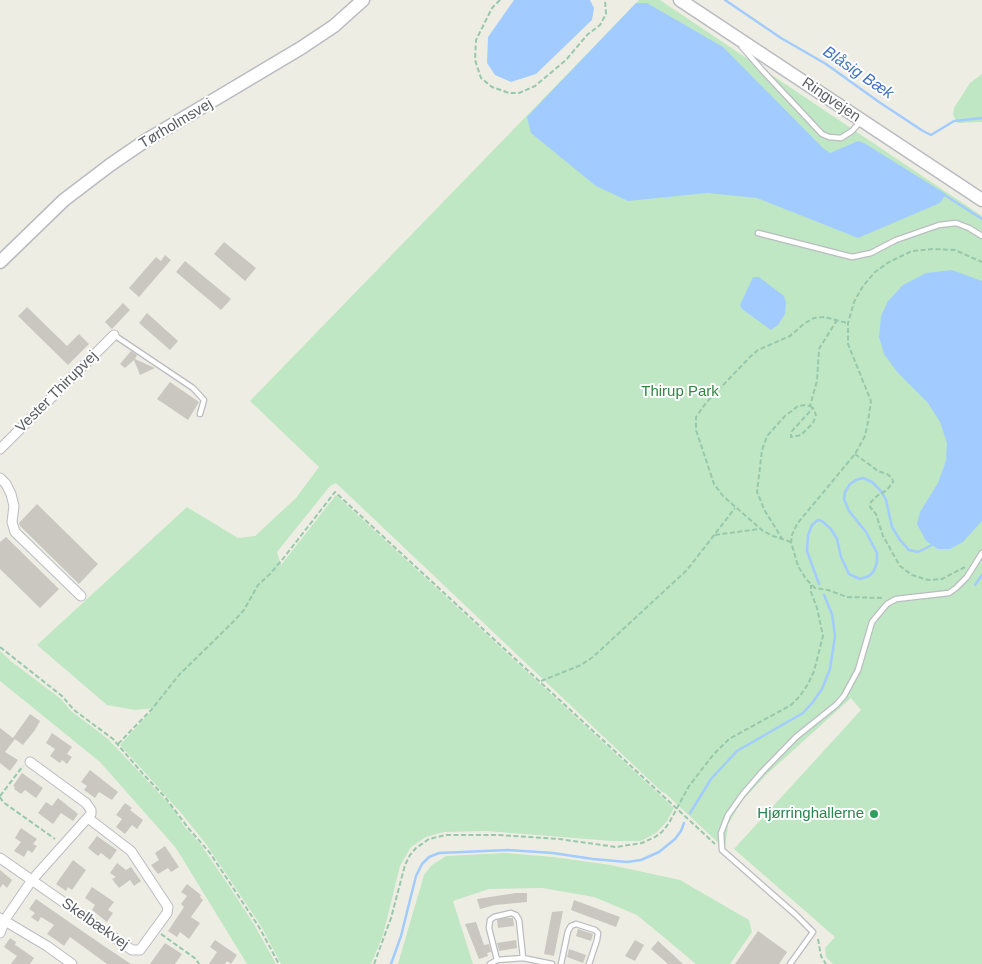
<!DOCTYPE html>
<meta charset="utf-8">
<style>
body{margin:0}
canvas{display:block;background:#eeede3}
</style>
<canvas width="982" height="964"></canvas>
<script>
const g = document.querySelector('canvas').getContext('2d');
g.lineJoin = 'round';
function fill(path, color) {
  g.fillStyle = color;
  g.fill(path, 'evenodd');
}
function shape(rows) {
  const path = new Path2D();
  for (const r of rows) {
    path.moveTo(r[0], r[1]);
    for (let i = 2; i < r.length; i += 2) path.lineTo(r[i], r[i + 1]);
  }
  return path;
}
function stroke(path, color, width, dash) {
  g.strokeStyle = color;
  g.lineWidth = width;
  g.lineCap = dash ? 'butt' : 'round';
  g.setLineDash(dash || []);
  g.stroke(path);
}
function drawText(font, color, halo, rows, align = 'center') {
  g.font = font + ' Helvetica,sans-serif';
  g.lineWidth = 4;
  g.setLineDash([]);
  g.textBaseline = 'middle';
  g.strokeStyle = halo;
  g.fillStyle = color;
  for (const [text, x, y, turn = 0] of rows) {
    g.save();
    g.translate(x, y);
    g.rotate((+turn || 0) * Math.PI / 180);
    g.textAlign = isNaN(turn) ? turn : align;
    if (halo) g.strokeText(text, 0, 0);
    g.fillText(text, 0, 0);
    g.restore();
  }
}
const green = shape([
 [639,0,660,0,982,216,982,964,833,964,826,957,825,948,835,937,734,849,861,710,851,698,766,775,741,802,728,825,725,849,665,793,662,792,336,483,330,486,277,552,281,565,336,495,674,808,667,821,656,833,641,841,612,841,487,831,444,832,426,837,411,847,400,866,383,935,371,964,281,964,261,926,206,844,182,814,120,745,154,708,135,710,107,705,37,645,187,507,238,538,255,536,296,498,319,467,250,401],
 [982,74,982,122,958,123,953,115,954,108,970,83],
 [0,651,12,662,61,699,71,711,108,739,172,807,184,826,201,845,227,883,255,926,276,964,247,964,176,848,100,762,0,681],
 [506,853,553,857,611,865,680,880,749,920,752,932,730,964,696,964,637,915,594,897,542,888,489,889,453,901,473,964,398,964,424,875,432,865,446,856]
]);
const water = shape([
 [514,0,590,0,594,8,592,20,536,74,511,82,495,75,487,63,488,37],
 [636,3,647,3,723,47,823,148,830,153,858,141,864,143,946,194,940,203,858,238,757,198,707,193,628,201,596,186,531,133,527,117],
 [952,270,982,281,982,521,963,542,950,549,938,549,926,541,917,524,920,512,938,483,946,461,947,443,940,422,928,403,898,373,884,354,879,337,881,316,888,301,903,285,926,273],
 [753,277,759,277,784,296,786,303,785,314,778,325,771,330,742,309,740,305]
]);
const stream = shape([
 [725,0,781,38,826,64,879,102,923,131,931,135,954,121,982,118],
 [943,194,982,219],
 [819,584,807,551,808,535,812,525,818,520,822,521,831,529,837,539,841,557,849,574,860,579,869,576,874,571,877,562,877,553,866,532,849,511,844,499,845,492,850,484,856,480,863,478,872,482,881,491,886,500,892,527,900,540,909,550,918,552,932,545],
 [975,585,982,575],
 [690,813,711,779,737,751,803,713,813,702,822,689,830,669,835,636,832,614,824,595],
 [391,964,401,936,416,876,422,864,429,857,439,853,508,850,553,853,593,859,627,862,641,860,659,852,675,839,681,831,684,823]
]);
const building = shape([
 [224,242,256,268,245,281,214,254],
 [165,255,171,260,139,297,129,288,156,257,161,261],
 [185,261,231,299,221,310,176,272],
 [123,303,130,310,112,329,105,322],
 [27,307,67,346,79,334,89,344,68,365,18,316],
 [147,313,178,341,170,350,139,323],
 [131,351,137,355,135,359,155,368,140,375,134,360,125,368,120,364],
 [170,382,199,402,188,420,157,399],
 [37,504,98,564,79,584,20,526,19,523],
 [6,537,59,589,40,608,0,569,0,542],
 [30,714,40,721,35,730,23,745,15,739,5,752,18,760,10,771,0,763,0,728,13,738],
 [52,733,72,747,67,754,72,757,67,764,62,760,60,763,50,756,55,749,46,743],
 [90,770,118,792,112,800,99,792,95,798,84,790,87,786,81,782],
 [22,773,43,788,36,798,25,790,21,794,14,789,15,787,13,786],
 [58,798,78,814,73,821,61,813,53,824,38,813,46,802,52,806],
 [125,803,132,808,130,810,143,820,137,829,132,825,125,834,116,827,122,819,116,815],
 [21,828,37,839,33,844,37,846,32,853,28,850,24,857,14,851,21,842,15,838],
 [97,836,117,850,110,860,101,853,98,856,88,848],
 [165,846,179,867,171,872,168,868,158,874,151,865,159,860,155,853],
 [73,860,86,870,72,890,68,887,66,891,56,884],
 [117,863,126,870,131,867,141,881,134,886,130,880,119,888,112,879,116,877,110,873],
 [0,870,12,880,7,888,3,884,0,888],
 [187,884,201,895,200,897,203,900,191,917,200,923,189,939,180,932,177,937,168,931,184,907,181,904,187,896,181,892],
 [92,887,114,902,108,910,113,913,107,922,92,910,95,905,85,898],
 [516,893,527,893,527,902,495,905,480,909,477,899],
 [36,899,101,944,131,964,107,964,70,937,64,946,56,940,47,934,54,925,41,917,38,922,31,917,35,913,29,909],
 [574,900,620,917,616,927,571,910],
 [563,911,554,956,544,954,552,912],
 [505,918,513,918,514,926,498,928,497,920],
 [476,922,484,945,489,944,491,952,487,953,488,956,479,959,465,924],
 [578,929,593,934,591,941,576,936],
 [758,931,787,952,779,964,735,964],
 [10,938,16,942,15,945,17,946,34,958,30,964,11,964,17,956,4,947],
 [215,940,237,955,231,964,227,961,225,964,209,964,217,952,210,947],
 [516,940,517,948,499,951,497,943],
 [635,940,644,945,635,961,625,956],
 [658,941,668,950,683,964,668,964,651,949],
 [165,943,182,954,175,964,150,964],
 [569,949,586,955,583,963,567,957]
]);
const path = shape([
 [500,0,492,8,476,40,475,60,481,78,492,87,509,93,519,93,535,86,566,60,587,35,600,25,606,14,605,0],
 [810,406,813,408,816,415,813,423,801,435,791,437,791,432,813,408],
 [855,454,878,471,887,474,892,478,893,482,887,490,877,496,871,502,870,507,876,514,883,536,900,566,912,575,928,580,942,579,965,567],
 [715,535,759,529],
 [783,540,765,511,757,492,762,450,767,436,785,416,798,406,805,405,810,406,817,381,819,349,837,320],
 [791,542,773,536,763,531,723,496,714,484,696,430,696,417,706,403,750,357,758,350,790,336,805,323,814,318,825,317,847,323],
 [882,598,847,597,828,590,815,588,806,579,798,566,791,542,792,535,797,524,855,454,865,436,868,422,871,401,848,344,848,323,854,302,863,286,875,272,889,262,912,251,932,249,955,250,982,262],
 [0,647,62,696,74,710,113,739,143,774,165,797,189,829,210,853,259,927,279,964],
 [541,681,581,665,593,657,687,570,735,508],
 [118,744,152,709,179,675,234,621,244,610,258,585,270,574,282,560,335,492,715,844],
 [0,796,23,766],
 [0,797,3,802,55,839],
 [161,934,196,959,199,964],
 [818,939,821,956,826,964],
 [374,964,391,918,405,865,410,855,416,848,429,839,446,835,498,835,559,839,616,847,642,843,655,837,662,832,669,823,689,786,713,755,729,739,791,705,800,696,808,684,814,671,823,636,817,608,811,592,811,585]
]);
const lane = shape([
 [742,47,763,71,822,134,829,137,841,138,852,131,860,122],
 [758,233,852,257,871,253,896,240,939,225,956,223,969,228,982,236],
 [114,335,193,388,204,400,200,414],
 [497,960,489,928,490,920,494,917,511,913,516,915,519,920,523,958],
 [490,964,497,960,523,958,552,964],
 [561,964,568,931,571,926,576,924,595,930,598,933,597,940,589,964],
 [790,964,813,932,796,915,722,850,721,833,728,815,743,794,762,772,796,737,836,705,844,696,858,670,872,622,887,604,896,599,949,593,956,588,967,577,982,553]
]);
const street = shape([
 [0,449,114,335],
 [0,478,6,484,11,494,14,506,12,522,15,532,81,596],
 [0,858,132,950,140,950,167,913,168,907,131,851,88,818],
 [0,918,47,946,72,964],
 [0,933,6,918,32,880,91,814,91,810,86,803,30,762]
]);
const secondary = shape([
 [680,0,982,200],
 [0,262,64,200,110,165,145,141,301,48,334,26,363,0]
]);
const markers = [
 [874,814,5,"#2e9e5b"]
];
const streetNames = [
 ["Ringvejen",831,100,34],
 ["Tørholmsvej",176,124,-31],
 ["Vester Thirupvej",57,392,-45],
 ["Skelbækvej",95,924,35]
];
const parkNames = [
 ["Thirup Park",680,392]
];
const leisureNames = [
 ["Hjørringhallerne",864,814]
];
const waterNames = [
 ["Blåsig Bæk",858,73,34]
];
fill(green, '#bfe7c3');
fill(water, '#a2ccff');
stroke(stream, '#a2ccff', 2.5);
fill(building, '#c9c7c0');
stroke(lane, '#bbbcc2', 7);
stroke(street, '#bbbcc2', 11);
stroke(secondary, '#b9bbc2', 15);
stroke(path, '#98c8ab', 2, [5, 2.5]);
stroke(lane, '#fff', 4.5);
stroke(street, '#fff', 9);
stroke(secondary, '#fff', 12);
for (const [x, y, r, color] of markers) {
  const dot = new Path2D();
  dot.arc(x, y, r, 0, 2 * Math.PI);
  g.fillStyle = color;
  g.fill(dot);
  stroke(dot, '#fff', 2);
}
drawText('15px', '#5b5e64', '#fff', streetNames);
drawText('15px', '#328440', '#fff', parkNames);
drawText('15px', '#27864d', '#fff', leisureNames, 'right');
drawText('italic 16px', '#4273c6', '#fff', waterNames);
</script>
